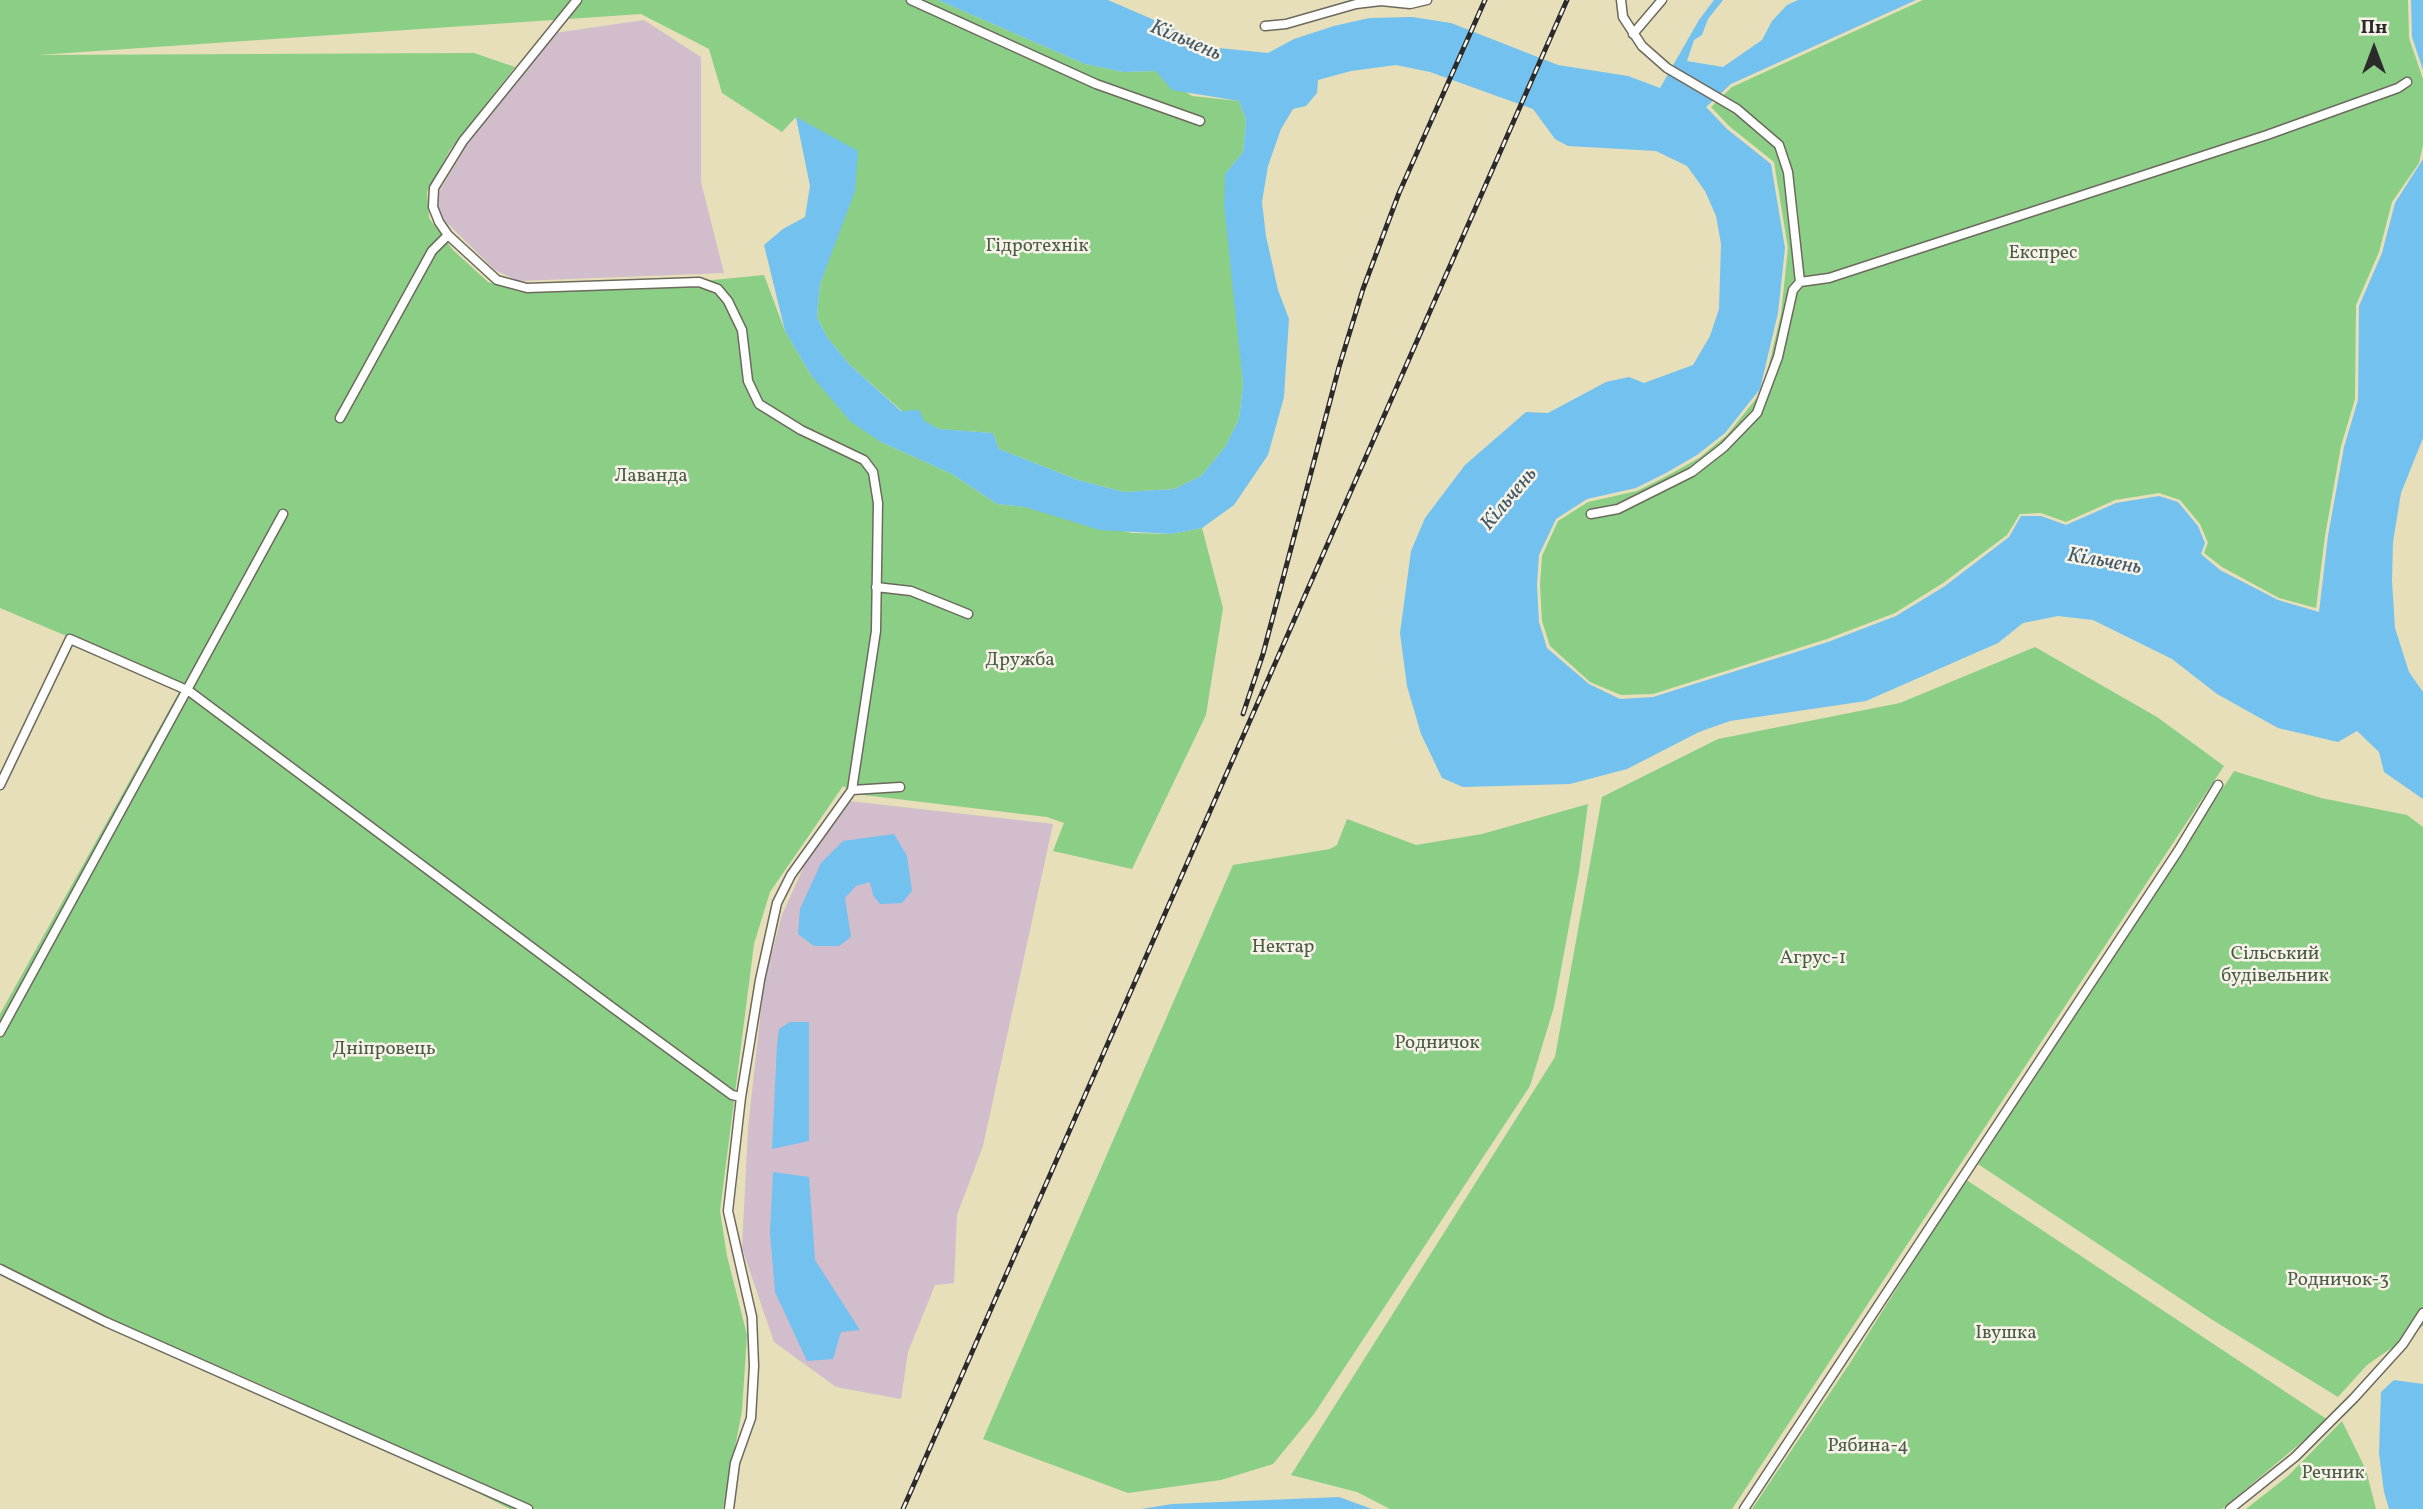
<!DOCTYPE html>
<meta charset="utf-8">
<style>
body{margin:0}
#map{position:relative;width:2423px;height:1509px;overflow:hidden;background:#e6dfba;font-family:Vollkorn,serif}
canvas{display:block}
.north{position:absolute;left:2339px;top:14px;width:70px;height:70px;-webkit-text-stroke:5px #f7f3e8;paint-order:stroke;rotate:0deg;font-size:19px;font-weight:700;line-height:28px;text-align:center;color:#2b2b2b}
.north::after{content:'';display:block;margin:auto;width:24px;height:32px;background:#2b2b2b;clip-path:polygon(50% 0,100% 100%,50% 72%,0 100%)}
</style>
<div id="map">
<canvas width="2423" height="1509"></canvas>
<div class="north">Пн</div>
</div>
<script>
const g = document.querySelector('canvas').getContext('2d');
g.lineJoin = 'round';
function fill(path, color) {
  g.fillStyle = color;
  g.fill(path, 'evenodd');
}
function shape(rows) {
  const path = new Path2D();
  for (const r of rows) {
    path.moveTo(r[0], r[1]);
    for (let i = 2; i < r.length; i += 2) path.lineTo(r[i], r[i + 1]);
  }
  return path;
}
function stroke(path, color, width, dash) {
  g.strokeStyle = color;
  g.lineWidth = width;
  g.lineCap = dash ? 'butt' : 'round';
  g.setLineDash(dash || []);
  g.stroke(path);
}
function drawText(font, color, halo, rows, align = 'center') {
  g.font = font + ' Vollkorn,serif';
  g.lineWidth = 5;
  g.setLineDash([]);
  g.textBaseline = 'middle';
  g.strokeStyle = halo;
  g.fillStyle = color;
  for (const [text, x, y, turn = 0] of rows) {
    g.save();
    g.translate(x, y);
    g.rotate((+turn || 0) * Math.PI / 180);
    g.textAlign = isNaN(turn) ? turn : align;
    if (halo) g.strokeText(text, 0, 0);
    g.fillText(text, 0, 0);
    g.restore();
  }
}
const industrial = shape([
 [644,20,701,57,701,182,724,273,518,281,495,270,445,221,438,207,439,192,469,142,555,33],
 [849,801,1053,824,983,1146,957,1215,954,1283,935,1285,908,1352,901,1399,836,1387,774,1342,742,1248,748,1128,764,982,782,915,812,848]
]);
const green = shape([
 [0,0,938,0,1085,64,1123,72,1156,71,1192,96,1239,101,1246,120,1243,152,1225,174,1243,384,1239,419,1225,447,1201,476,1174,489,1124,492,1078,480,999,449,993,433,939,429,902,411,849,364,827,337,817,317,820,284,828,261,796,117,782,132,722,93,709,49,641,14,38,55,474,53,515,67,450,150,427,192,429,218,453,250,488,282,520,292,632,288,764,275,785,331,811,375,881,442,952,474,997,504,1025,507,1132,533,1171,534,1202,528,1223,608,1206,715,1132,869,1053,851,1064,823,1047,817,855,794,843,786,770,892,754,944,720,1211,727,1256,747,1335,742,1411,723,1509,510,1509,285,1395,97,1313,0,1265,0,1014,183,685,0,608],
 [1923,0,2408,0,2409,38,2423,79,2423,145,2419,163,2392,202,2379,252,2356,305,2355,399,2341,446,2325,536,2316,608,2279,598,2222,567,2204,553,2208,543,2200,524,2180,500,2159,493,2115,500,2066,522,2041,513,2020,514,2007,535,1943,583,1895,613,1827,639,1653,694,1621,695,1590,682,1550,646,1542,621,1540,585,1542,556,1558,521,1588,502,1637,491,1667,476,1699,458,1727,435,1763,390,1781,314,1788,248,1774,162,1729,126,1711,107,1732,87],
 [2035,647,2157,717,2224,766,1732,1509,1390,1509,1357,1492,1291,1475,1555,1057,1602,797,1718,739,1900,703],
 [2234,771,2321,798,2407,815,2423,827,2423,1326,2367,1365,2338,1397,2211,1319,1978,1164],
 [1588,804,1579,872,1554,1007,1530,1086,1314,1414,1273,1464,1221,1480,1128,1493,983,1439,1233,865,1330,849,1337,845,1347,819,1416,845,1482,834],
 [1965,1179,2328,1420,2222,1509,1752,1509,1850,1363],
 [2342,1421,2366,1470,2376,1509,2246,1509,2288,1476]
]);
const water = shape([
 [938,0,1108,0,1219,48,1268,53,1294,39,1334,26,1369,18,1412,17,1451,23,1558,65,1628,76,1660,88,1699,20,1714,0,1723,0,1708,19,1702,35,1694,40,1687,61,1723,67,1762,40,1772,21,1787,5,1798,0,1916,0,1731,84,1706,107,1727,129,1771,164,1785,248,1778,313,1760,389,1725,433,1697,455,1666,473,1636,488,1587,499,1556,519,1539,555,1537,585,1539,622,1547,648,1589,684,1620,699,1653,697,1828,642,1896,616,1945,586,2009,537,2021,516,2041,516,2066,525,2116,503,2159,496,2178,502,2198,526,2205,543,2201,554,2220,570,2278,600,2319,612,2328,536,2344,447,2358,400,2359,306,2382,253,2395,203,2423,159,2423,438,2401,493,2393,542,2392,581,2395,628,2409,672,2423,692,2423,799,2384,772,2379,752,2357,731,2338,742,2278,728,2217,694,2172,659,2093,620,2058,616,2023,623,1998,643,1866,701,1730,721,1699,732,1627,769,1570,784,1463,787,1442,778,1421,734,1407,686,1400,633,1411,551,1425,518,1465,465,1526,412,1548,413,1606,382,1629,377,1644,383,1693,365,1710,336,1719,309,1721,244,1716,216,1705,191,1687,166,1656,151,1568,146,1555,139,1533,109,1430,72,1396,65,1351,71,1318,80,1317,93,1306,106,1293,109,1281,129,1268,166,1262,202,1266,236,1278,290,1289,319,1284,397,1268,455,1234,505,1202,528,1171,534,1100,530,1025,507,997,504,952,474,881,442,851,422,811,375,785,331,764,245,783,229,805,217,810,186,796,117,858,151,855,191,820,284,817,317,827,337,849,364,901,411,919,410,924,421,939,429,993,433,999,449,1078,480,1124,492,1174,489,1201,476,1225,447,1239,419,1243,384,1224,205,1225,174,1243,152,1246,120,1239,101,1172,90,1156,71,1123,72,1085,64],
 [2411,0,2423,0,2423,70,2412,37],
 [894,834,907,856,912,891,902,903,880,904,873,895,870,882,856,886,845,898,851,937,839,946,814,946,798,934,800,909,821,863,843,841],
 [790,1022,809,1022,809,1141,772,1149,777,1045,779,1029],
 [773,1172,809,1177,815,1260,860,1330,841,1332,833,1359,807,1361,775,1292,770,1233],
 [2394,1380,2423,1384,2423,1509,2389,1509,2384,1492,2379,1453,2381,1392],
 [1339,1497,1372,1509,1141,1509,1172,1504]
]);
const street = shape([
 [577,0,463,141,434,188,433,207,439,222,448,235,497,280,527,288,699,282,718,289,728,301,742,330,748,381,759,404,801,430,864,460,873,472,878,503,876,631,852,790,791,875,777,903,760,980,741,1097,728,1211,752,1317,754,1366,751,1418,735,1463,729,1509],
 [911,0,1096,84,1200,121],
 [1621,0,1623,17,1642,46,1667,68,1737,109,1779,145,1788,172,1800,282],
 [1265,26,1286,24,1356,4,1381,1,1410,4,1427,0],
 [1633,34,1662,0],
 [340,418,432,251,448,235],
 [1591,514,1618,509,1692,472,1724,447,1757,413,1778,357,1793,290,1800,282,1829,278,2267,135,2398,88,2407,82],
 [876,587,911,591,968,614],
 [0,785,70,639,189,691,609,1005,732,1095,741,1097],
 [852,790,900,787],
 [0,1032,283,514],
 [0,1269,106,1322,528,1509],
 [1744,1509,2178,851,2218,785],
 [2230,1509,2295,1457,2354,1398,2403,1344,2423,1313]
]);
const rail = shape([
 [1243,714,1263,654,1339,367,1363,289,1399,193,1485,0],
 [903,1509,1567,0]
]);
const parkNames = [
 ["Гідротехнік",1037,248],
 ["Експрес",2043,255],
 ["Лаванда",651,478],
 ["Дружба",1020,662],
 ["Нектар",1283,949],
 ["Сільський",2275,956],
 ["будівельник",2275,978],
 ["Агрус-1",1813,960],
 ["Родничок",1437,1045],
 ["Дніпровець",384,1051],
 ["Родничок-3",2338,1282],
 ["Івушка",2006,1335],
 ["Рябина-4",1868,1448],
 ["Речник",2333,1475]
];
const waterNames = [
 ["Кільчень",1185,42,23],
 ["Кільчень",1510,500,-50],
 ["Кільчень",2104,563,10]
];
fill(industrial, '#d1bdcb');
fill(green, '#8bce86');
fill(water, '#73c1ee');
stroke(street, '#6c6a5d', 11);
stroke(street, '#fff', 8);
stroke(rail, '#2b2b2b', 5);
stroke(rail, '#f7f3e8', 2.5, [8]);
drawText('19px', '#485c46', '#f7f3e8', parkNames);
drawText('italic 21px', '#415866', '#f7f3e8', waterNames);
</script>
